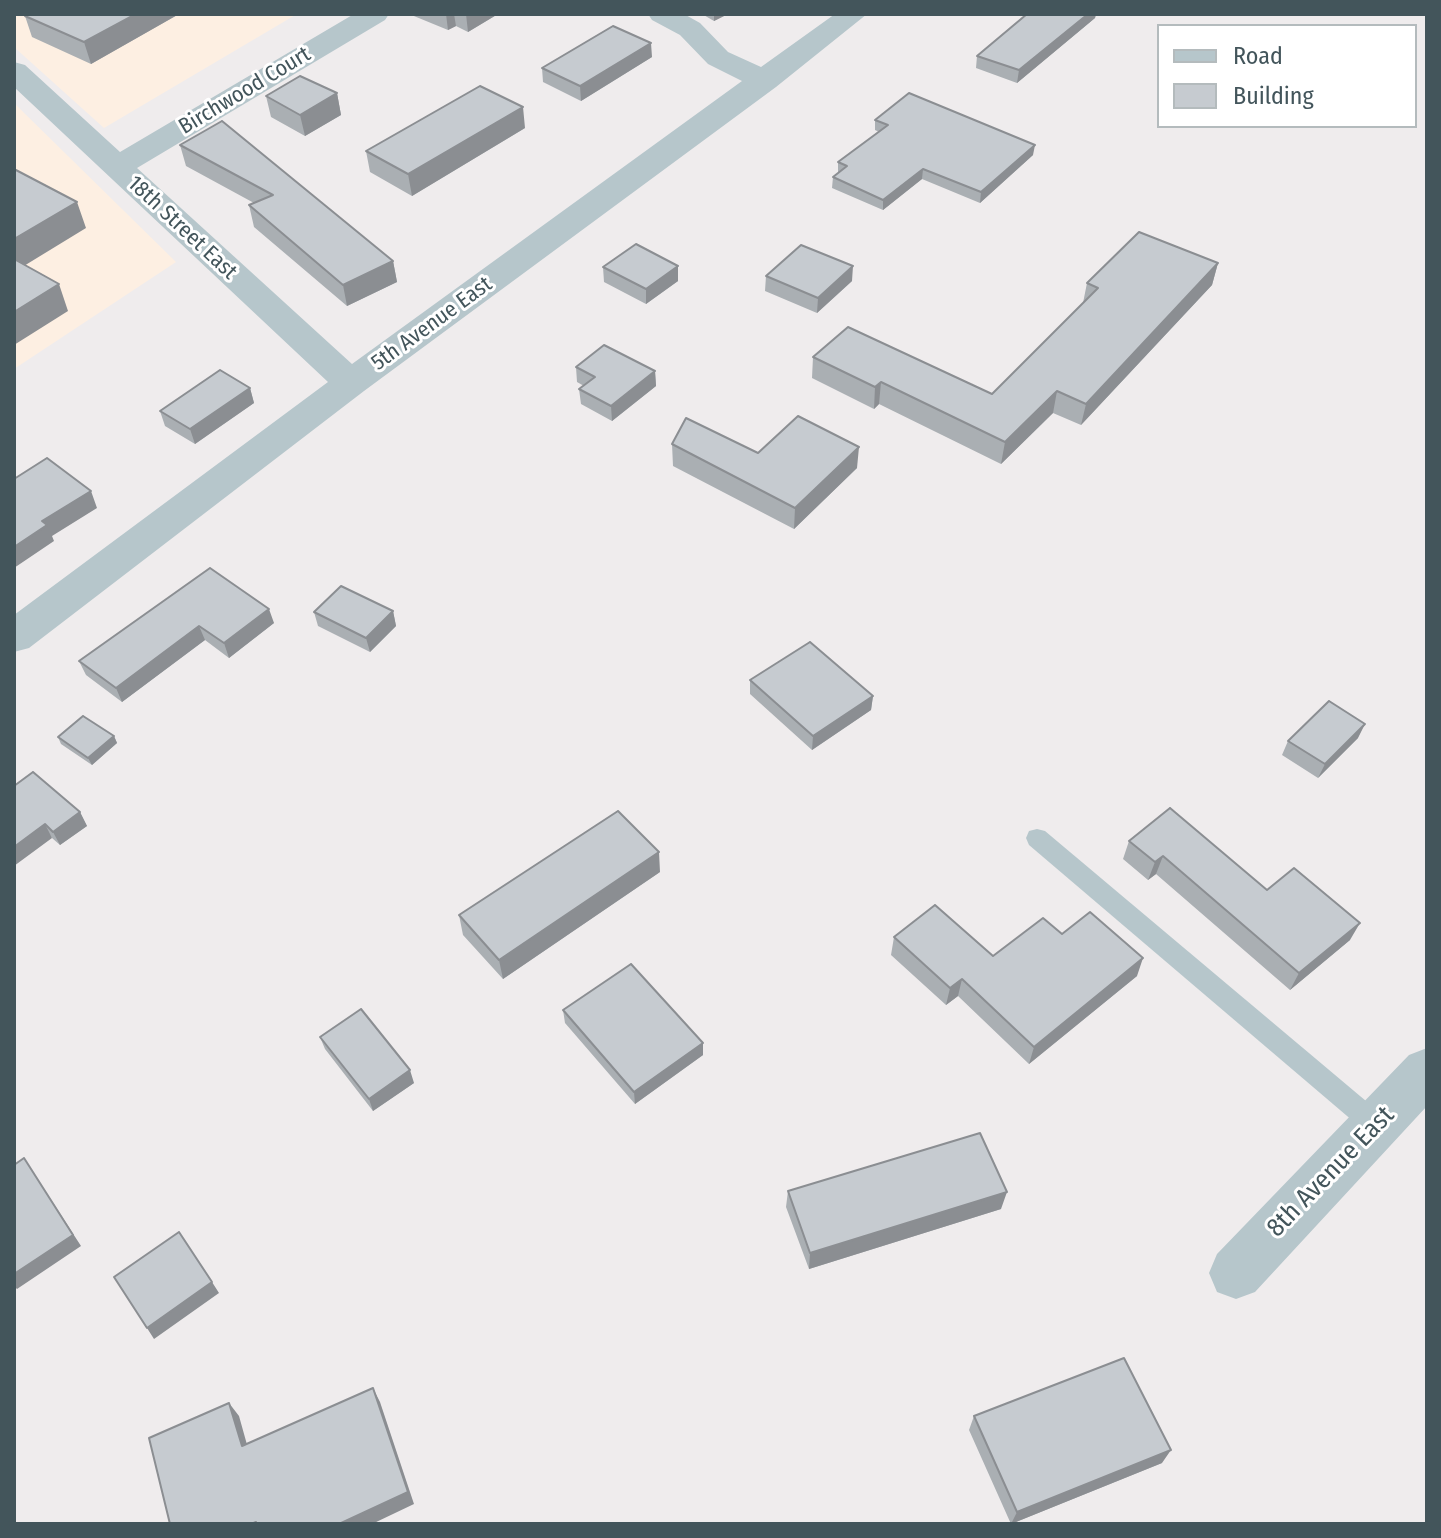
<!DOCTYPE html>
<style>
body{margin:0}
#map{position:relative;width:1441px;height:1538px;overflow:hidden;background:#efeced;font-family:"Fira Sans Condensed",sans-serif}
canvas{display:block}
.frame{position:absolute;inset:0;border:16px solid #43555b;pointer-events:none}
.legend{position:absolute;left:1157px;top:24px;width:260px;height:104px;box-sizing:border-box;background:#fff;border:2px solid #b4bbbd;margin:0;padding:10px 14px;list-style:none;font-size:24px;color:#43555b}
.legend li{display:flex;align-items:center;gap:16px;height:40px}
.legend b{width:40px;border:2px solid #b4bbbd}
</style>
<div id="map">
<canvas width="1441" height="1538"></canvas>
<div class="frame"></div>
<ul class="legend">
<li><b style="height:10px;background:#b6c6cb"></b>Road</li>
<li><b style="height:22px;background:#c6cbd0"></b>Building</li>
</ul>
</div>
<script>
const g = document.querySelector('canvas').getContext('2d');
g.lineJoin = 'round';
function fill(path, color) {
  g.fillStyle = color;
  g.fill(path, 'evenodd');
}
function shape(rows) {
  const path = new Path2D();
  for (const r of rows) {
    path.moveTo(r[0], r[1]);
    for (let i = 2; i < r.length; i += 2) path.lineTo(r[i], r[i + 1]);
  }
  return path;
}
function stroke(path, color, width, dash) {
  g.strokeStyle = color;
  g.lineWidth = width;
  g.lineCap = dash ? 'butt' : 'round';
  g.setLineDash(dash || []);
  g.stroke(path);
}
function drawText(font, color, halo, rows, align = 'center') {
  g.font = font + ' "Fira Sans Condensed",sans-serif';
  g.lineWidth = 6;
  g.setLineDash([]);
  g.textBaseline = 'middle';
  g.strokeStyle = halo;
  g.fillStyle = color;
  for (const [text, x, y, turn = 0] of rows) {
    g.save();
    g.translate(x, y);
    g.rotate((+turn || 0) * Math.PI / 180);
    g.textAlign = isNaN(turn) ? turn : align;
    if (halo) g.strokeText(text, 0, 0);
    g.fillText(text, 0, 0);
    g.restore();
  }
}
const commercial = shape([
 [14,14,297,14,104,128,14,47],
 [14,103,176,262,14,369]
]);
const lane = shape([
 [1037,829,1045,831,1385,1117,1389,1125,1385,1133,1376,1137,1367,1133,1029,845,1026,838,1029,831,1037,829]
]);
const street = shape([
 [354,14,389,14,385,20,137,168,352,364,742,81,708,64,680,35,652,20,648,14,684,14,700,23,728,52,761,67,835,14,867,14,776,87,364,391,29,648,14,652,14,615,328,382,14,87,14,62,25,65,120,152,354,14],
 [1427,1048,1427,1106,1255,1292,1236,1299,1217,1292,1209,1273,1217,1254,1409,1055,1427,1048]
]);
const wall = shape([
 [28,14,179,14,91,64,32,37,25,16],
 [409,14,498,14,468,32,456,26,448,30],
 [702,14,728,14,714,21],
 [1027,14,1096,14,1095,18,1017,83,976,68,977,56],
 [652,57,581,101,543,82,542,68],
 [337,93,341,115,305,136,271,117,266,96],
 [875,120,1033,155,980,203,922,179,883,210,832,188,833,177,838,173,838,162,879,132,875,130],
 [222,121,393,261,397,282,347,306,254,227,249,205,254,203,186,166,180,145],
 [525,128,412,196,370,172,366,151],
 [1218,263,1212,285,1081,425,1053,413,1001,464,879,404,874,409,812,378,813,357,992,394,1083,303,1087,283],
 [678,266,678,281,646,304,604,282,603,267],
 [766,276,852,281,817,313,765,291],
 [576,367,655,371,656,386,612,421,581,404,579,389,584,386,577,382],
 [250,388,254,403,195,444,165,426,160,411],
 [672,444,758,453,857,468,794,529,673,466],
 [210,568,274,623,229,658,205,640,122,702,86,675,79,661],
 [393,611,396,626,370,652,318,626,314,612],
 [750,680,873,696,871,710,812,750,750,694],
 [114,736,117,743,92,765,61,744,58,737],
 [1358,738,1318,778,1282,755,1288,741],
 [14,786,80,812,87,826,60,845,52,838],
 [1129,841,1267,890,1350,940,1290,990,1156,874,1148,880,1123,859],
 [660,872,503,979,463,935,459,915],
 [1062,934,1137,976,1029,1064,958,996,946,1005,891,955,894,937,993,956],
 [563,1010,703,1055,635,1104,565,1023],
 [320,1037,414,1083,373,1111,325,1049],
 [788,1191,1001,1209,809,1269,786,1207],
 [974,1416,1162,1463,1011,1524,969,1430]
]);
const shadedWall = shape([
 [136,14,179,14,91,64,84,42],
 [446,14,454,14,456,26,448,30],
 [466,14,498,14,468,32],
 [714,14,728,14,714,21],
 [1088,14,1096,14,1095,18,1017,83,1019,70],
 [651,43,652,57,581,101,580,86],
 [337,93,341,115,305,136,300,115],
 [523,107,525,128,412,196,408,174],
 [1035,145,1033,155,980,203,981,192],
 [923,169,922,179,883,210,883,200],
 [77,202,86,228,14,272,14,239],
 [393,261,397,282,347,306,343,285],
 [1218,263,1212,285,1081,425,1086,404],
 [678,266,678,281,646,304,646,289],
 [853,266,852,281,817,313,818,298],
 [59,284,68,311,14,345,14,312],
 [655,371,656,386,612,421,611,406],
 [881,382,879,404,874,409,875,387],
 [250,388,254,403,195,444,190,429],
 [1057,391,1053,413,1001,464,1005,442],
 [859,447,857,468,794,529,795,508],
 [91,491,97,508,52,536,54,541,14,568,14,547,42,521],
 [269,609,274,623,229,658,224,643],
 [393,611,396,626,370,652,366,638],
 [199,626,205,640,122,702,116,688],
 [873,696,871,710,812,750,813,736],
 [1365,724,1358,738,1318,778,1325,764],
 [114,736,117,743,92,765,88,758],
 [80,812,87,826,60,845,53,832],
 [45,824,52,838,14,866,14,847],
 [659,852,660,872,503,979,499,960],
 [1163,856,1156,874,1148,880,1155,862],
 [1360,923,1350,940,1290,990,1299,973],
 [1143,958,1137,976,1029,1064,1034,1047],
 [962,979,958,996,946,1005,950,988],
 [703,1043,703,1055,635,1104,634,1092],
 [410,1070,414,1083,373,1111,369,1099],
 [24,1158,81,1246,17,1289,14,1286,14,1274],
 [1007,1192,1001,1209,809,1269,810,1253],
 [212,1282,219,1293,154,1339,147,1328],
 [373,1388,380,1402,414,1504,372,1524,339,1524],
 [229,1403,239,1416,251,1459,242,1446],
 [1171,1450,1162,1463,1011,1524,1017,1512]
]);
const building = shape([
 [28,14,136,14,84,42,25,16,28,14],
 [1027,14,1088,14,1019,70,977,56,1027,14],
 [613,26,651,43,580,86,542,68,613,26],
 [300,76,337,93,300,115,266,96,300,76],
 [480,86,523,107,408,174,366,151,480,86],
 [909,93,1035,145,981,192,923,169,883,200,833,177,847,166,838,162,888,125,875,120,909,93],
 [222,121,393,261,343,285,249,205,273,195,180,145,222,121],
 [14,169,77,202,14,239,14,169],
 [1139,232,1218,263,1086,404,1057,391,1005,442,881,382,875,387,813,357,848,327,992,394,1098,288,1087,283,1139,232],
 [636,244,678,266,646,289,603,267,636,244],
 [801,245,853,266,818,298,766,276,801,245],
 [14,259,59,284,14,312,14,259],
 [604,345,655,371,611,406,579,389,595,377,576,367,604,345],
 [220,370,250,388,190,429,160,411,220,370],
 [798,416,859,447,795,508,672,444,686,418,758,453,798,416],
 [47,458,91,491,42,521,47,525,14,547,14,479,47,458],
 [210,568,269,609,224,643,199,626,116,688,79,661,210,568],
 [341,586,393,611,366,638,314,612,341,586],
 [810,642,873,696,813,736,750,680,810,642],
 [1329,701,1365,724,1325,764,1288,741,1329,701],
 [83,716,114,736,88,758,58,737,83,716],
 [33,772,80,812,53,832,45,824,14,847,14,786,33,772],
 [1170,808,1267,890,1294,868,1360,923,1299,973,1163,856,1155,862,1129,841,1170,808],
 [618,811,659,852,499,960,459,915,618,811],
 [935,905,993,956,1043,918,1062,934,1090,912,1143,958,1034,1047,962,979,950,988,894,937,935,905],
 [631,964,703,1043,634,1092,563,1010,631,964],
 [361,1009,410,1070,369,1099,320,1037,361,1009],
 [980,1133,1007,1192,810,1253,788,1191,980,1133],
 [24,1158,73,1235,14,1274,14,1165,24,1158],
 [179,1232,212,1282,147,1328,114,1277,179,1232],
 [1124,1358,1171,1450,1017,1512,974,1416,1124,1358],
 [373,1388,408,1492,339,1524,257,1524,256,1522,251,1524,170,1524,149,1438,229,1403,242,1446,373,1388]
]);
const farStreetnames = [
 ["Birchwood Court",245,91,-31],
 ["18th Street East",182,228,43],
 ["5th Avenue East",432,324,-36]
];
const streetNames = [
 ["8th Avenue East",1331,1172,-46]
];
fill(commercial, '#fdefe2');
fill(lane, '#b6c6cb');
fill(street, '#b6c6cb');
fill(wall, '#aaafb3');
fill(shadedWall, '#8b8e92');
fill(building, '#c6cbd0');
stroke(building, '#8b8e92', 2);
drawText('22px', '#43555b', '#fff', farStreetnames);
drawText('26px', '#43555b', '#fff', streetNames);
</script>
